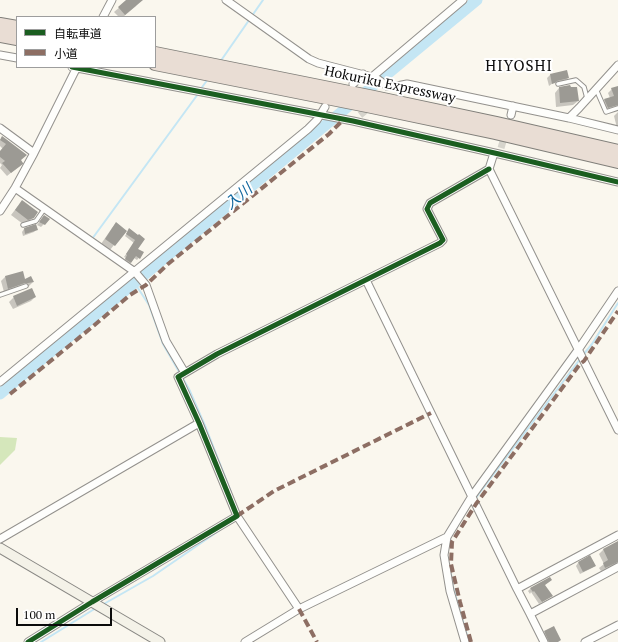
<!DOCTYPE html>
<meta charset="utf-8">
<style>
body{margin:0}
#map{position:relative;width:618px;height:642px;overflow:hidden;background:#faf7ee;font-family:"PT Serif","Noto Sans JP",serif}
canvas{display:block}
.legend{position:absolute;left:16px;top:16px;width:140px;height:52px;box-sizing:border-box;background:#fff;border:1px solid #9d9d9d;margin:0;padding:5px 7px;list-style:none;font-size:12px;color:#0b0b0b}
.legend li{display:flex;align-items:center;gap:8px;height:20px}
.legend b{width:20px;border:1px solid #9d9d9d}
.scale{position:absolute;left:16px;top:608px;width:96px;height:18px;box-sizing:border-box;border:2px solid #0b0b0b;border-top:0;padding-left:5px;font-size:12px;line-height:14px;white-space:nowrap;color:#0b0b0b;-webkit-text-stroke:3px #fff;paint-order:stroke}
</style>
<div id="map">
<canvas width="618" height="642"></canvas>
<ul class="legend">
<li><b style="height:5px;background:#1b5e20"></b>自転車道</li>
<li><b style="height:5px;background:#8d6e63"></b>小道</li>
</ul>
<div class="scale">100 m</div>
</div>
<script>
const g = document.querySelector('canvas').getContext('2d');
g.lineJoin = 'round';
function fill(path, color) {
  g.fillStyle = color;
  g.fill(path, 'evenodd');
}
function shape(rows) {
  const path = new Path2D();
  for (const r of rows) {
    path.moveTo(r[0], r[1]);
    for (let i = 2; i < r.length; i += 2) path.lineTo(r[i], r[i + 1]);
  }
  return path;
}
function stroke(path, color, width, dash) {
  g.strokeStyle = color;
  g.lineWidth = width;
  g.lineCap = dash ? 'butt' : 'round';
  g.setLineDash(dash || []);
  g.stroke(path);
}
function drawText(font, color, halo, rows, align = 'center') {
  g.font = font + ' "PT Serif","Noto Sans JP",serif';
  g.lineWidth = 4;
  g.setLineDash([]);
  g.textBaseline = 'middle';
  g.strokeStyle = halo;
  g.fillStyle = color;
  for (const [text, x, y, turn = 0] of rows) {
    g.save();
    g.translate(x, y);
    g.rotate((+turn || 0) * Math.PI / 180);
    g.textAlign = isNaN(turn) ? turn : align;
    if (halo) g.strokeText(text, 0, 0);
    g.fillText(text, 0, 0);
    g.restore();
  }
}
const forest = shape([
 [0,437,17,438,15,450,0,465]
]);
const shadow = shape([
 [128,0,139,0,136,6,123,17,119,17,114,12],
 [550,75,568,78,565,81,553,83,549,86,547,78],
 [618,87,618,128,617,128,614,116,618,112,618,110,613,108,604,111,601,103,604,100,610,98,608,93,612,89],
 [559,88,570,88,578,101,573,105,556,107,555,93],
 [2,137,20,160,18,167,7,176,0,168,2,165,0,163,0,152,3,149,0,146,0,140],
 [18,206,33,218,28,222,23,224,11,215],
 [42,219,49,219,41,227,37,225],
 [116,223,114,245,110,250,101,244,112,228],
 [24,229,36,230,34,232,23,236,22,232],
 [129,230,138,237,137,249,143,253,137,260,134,258,129,265,124,261,126,258,124,257,134,243,125,236],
 [5,277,24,280,33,282,29,286,4,292,1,281],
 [14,297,35,297,31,301,13,309,9,302],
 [618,542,618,565,616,566,611,566,601,571,599,568,604,564,599,554,603,550],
 [590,557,595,566,592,568,580,574,576,566,578,563],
 [549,579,544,585,552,596,549,598,539,604,531,592,530,594,528,591,530,589],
 [545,632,558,642,546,642,542,635]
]);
const stream = shape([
 [220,62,263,0],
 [200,90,208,79],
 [92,239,198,94],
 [132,275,136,280],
 [134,282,149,305,163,344,189,389,206,428,231,492],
 [583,355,592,344,618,303],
 [475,499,580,359],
 [451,574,453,587,469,642],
 [102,605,153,576,220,530],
 [41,642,96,608]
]);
const river = shape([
 [0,394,477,0]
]);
const building = shape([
 [126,0,143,0,125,15,118,7],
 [567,70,569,78,557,81,555,83,552,84,550,74],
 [570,85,571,87,577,87,579,101,560,103,559,87],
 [618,86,618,105,608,108,604,99,614,96,611,88],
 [2,136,27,155,21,160,23,163,23,164,11,173,2,163,5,161,0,157,0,151,6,144,0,140],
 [22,200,38,212,34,218,28,220,15,210],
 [44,215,50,219,45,225,39,222],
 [116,222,127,231,115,246,105,239],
 [36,224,38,230,25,234,24,228],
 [129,228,138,235,139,234,145,239,138,249,144,252,140,259,136,256,131,263,125,259,127,255,126,254,135,240,126,234],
 [23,271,25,279,31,276,34,282,28,283,25,283,8,289,5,276],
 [32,288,36,297,17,306,13,296],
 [618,541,618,562,605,568,603,563,608,560,603,549],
 [590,555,596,566,583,572,578,562],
 [550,577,552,580,545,585,553,596,542,602,534,591,533,592,530,588],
 [554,626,561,640,558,642,549,642,544,631]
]);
const streetTunnel = shape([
 [360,115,371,106],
 [501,148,511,115]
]);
const lane = shape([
 [558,84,576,80,584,87,587,98],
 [596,89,606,112,618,108],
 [23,225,36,221,45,208],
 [0,295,26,286]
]);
const street = shape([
 [226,0,309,59,318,63,372,77,463,0],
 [103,17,112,0],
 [0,55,17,58],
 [72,67,353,121,499,154,618,182],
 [372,77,376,78,387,86,397,86,407,84,569,118,618,130],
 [353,84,363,74],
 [511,115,513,106],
 [569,118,579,108,618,65],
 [0,128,34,153],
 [494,153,489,169,618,430],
 [15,188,135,272,146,285,166,341,185,373],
 [0,211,15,188,34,153,77,67],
 [366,280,517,589],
 [0,382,308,129,317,120,325,107],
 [237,516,299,609,245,642],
 [0,539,199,423],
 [299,609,447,537],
 [530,614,517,589,618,535],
 [28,642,92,602,237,516,199,423,178,377,217,354,440,243,443,240,427,209,430,203,489,169],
 [465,642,450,591,444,555,447,537,472,496,578,350,618,291],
 [544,642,530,614,618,567],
 [585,642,618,625]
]);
const secondary = shape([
 [0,548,160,642]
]);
const highway = shape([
 [0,24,17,27],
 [0,36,17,39],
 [155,53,374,97,497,123,618,151],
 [155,64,367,106,495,133,618,162]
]);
const quiet = shape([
 [10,394,91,328,130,295,146,285,168,264,293,163,329,134,344,119],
 [237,516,274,491,431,413],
 [299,609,317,642],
 [471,642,460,602,451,564,452,542,476,504,580,364,584,361,618,311]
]);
const cycleway = shape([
 [72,67,353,121,499,154,618,182],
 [28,642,92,602,237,516,199,423,178,377,217,354,440,243,443,240,427,209,430,203,489,169]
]);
const streetNames = [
 ["Hokuriku Expressway",390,85,12]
];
const neighbourhoodNames = [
 ["HIYOSHI",519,67]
];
const waterNames = [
 ["入川",239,197,-40]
];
fill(forest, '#d5e7bb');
fill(shadow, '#0003');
stroke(stream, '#c4e6f4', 2);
stroke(river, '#c4e6f4', 11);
fill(building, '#9c9a94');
stroke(streetTunnel, '#d6d4cc', 7, [7, 3.5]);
stroke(lane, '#93918d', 5.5);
stroke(street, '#93918d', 9);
stroke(secondary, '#898884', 11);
stroke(highway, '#807f7a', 14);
stroke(lane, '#fefefc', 3.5);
stroke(street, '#fefefc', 7);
stroke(secondary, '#f4f2e8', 9);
stroke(highway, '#e9ddd4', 12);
stroke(quiet, '#8d6e63', 4, [8, 4]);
stroke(cycleway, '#1b5e20', 5);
drawText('14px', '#0b0b0b', '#fff', streetNames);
g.letterSpacing = '1px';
drawText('15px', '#0b0b0b', '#fff', neighbourhoodNames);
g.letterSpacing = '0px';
drawText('italic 15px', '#13689e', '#fff', waterNames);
</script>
